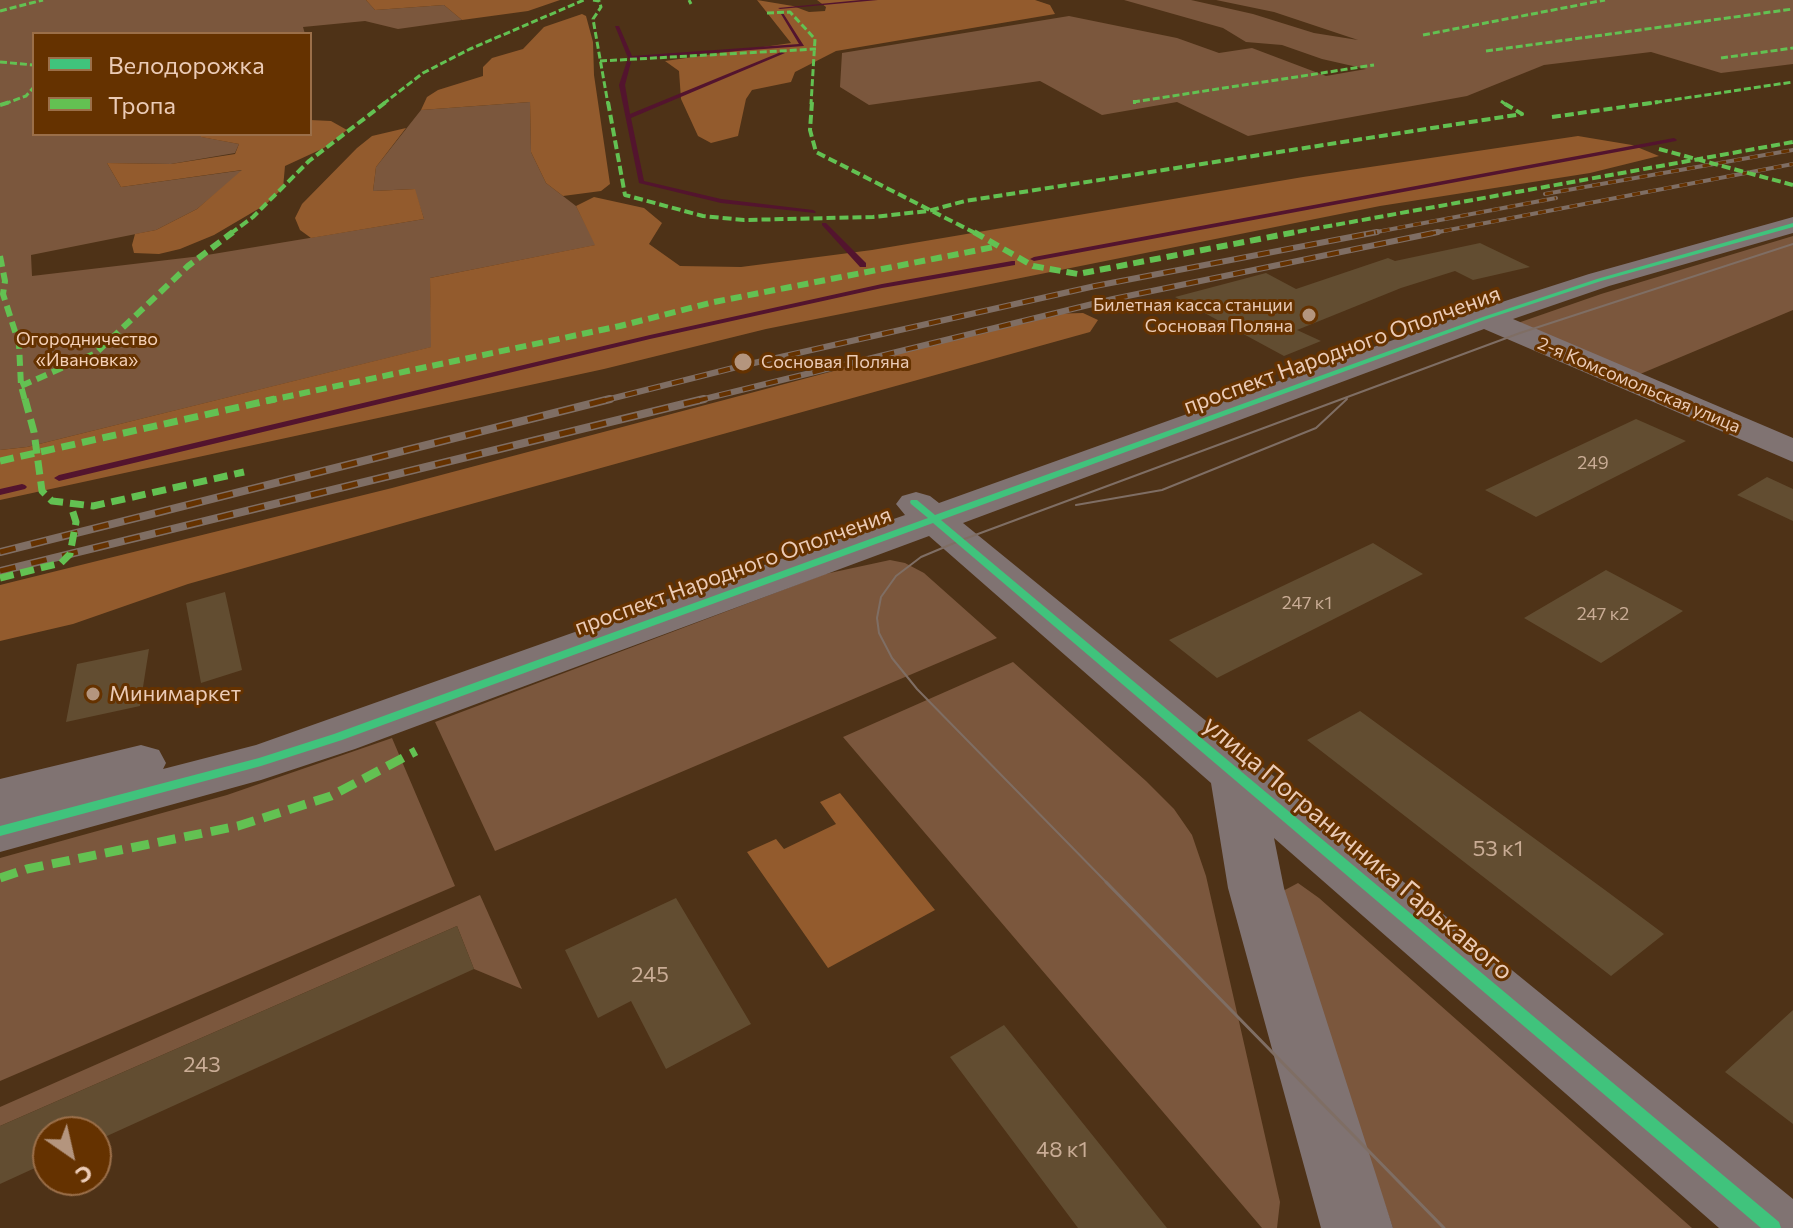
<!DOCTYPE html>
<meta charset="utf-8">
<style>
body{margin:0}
#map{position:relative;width:1793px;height:1228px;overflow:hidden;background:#4e3217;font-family:Commissioner,sans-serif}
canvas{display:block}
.legend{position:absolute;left:32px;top:32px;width:280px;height:104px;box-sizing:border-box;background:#653200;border:2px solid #9b6f49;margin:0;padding:10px 14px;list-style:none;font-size:24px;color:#ebcbb6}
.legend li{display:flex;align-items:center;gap:16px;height:40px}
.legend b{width:40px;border:2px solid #9b6f49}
.north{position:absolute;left:32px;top:1116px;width:80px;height:80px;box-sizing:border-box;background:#653200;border:2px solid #9b6f49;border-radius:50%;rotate:146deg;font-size:22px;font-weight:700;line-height:32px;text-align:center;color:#ebcbb6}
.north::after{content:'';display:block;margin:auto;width:28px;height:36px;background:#b4957e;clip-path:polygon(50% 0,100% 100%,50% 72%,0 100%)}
</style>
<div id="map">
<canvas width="1793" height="1228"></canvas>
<ul class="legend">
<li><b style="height:10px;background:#40c37c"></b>Велодорожка</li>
<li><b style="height:10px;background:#63c152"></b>Тропа</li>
</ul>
<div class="north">С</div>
</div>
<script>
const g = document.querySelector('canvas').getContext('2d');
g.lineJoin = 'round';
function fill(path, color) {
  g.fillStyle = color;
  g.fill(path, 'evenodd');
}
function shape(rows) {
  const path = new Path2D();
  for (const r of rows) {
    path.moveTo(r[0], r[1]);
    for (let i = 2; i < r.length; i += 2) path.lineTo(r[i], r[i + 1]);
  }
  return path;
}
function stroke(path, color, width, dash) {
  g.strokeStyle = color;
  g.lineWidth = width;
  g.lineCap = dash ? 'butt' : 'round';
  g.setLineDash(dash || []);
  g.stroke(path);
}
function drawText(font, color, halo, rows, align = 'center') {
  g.font = font + ' Commissioner,sans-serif';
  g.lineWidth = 6;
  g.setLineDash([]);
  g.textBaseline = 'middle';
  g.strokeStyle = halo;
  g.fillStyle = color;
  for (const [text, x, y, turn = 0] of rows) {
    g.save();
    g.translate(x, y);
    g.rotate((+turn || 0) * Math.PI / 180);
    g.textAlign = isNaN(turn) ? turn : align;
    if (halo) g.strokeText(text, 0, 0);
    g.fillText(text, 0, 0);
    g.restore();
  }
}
const green = shape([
 [0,0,366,0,375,10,444,5,462,20,398,29,365,21,303,27,305,34,34,34,34,134,201,134,202,137,239,144,235,153,171,164,107,163,121,187,244,170,197,209,156,230,31,255,32,276,201,256,424,219,414,189,373,191,376,167,421,110,530,102,531,152,546,183,576,206,596,245,430,278,432,347,27,447,0,450],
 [1124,0,1191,0,1253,14,1314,33,1358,40,1274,12,1216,0,1793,0,1793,64,1721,73,1651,52,1544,65,1467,96,1248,136,1177,102,1102,115,1040,81,869,105,840,87,842,53,1069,16,1177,38,1219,53,1252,48,1326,76,1366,69,1322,59,1282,45,1246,42,1223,28],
 [1793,236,1793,310,1633,377,1512,325,1601,294],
 [890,560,905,563,924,573,997,638,495,851,435,722,825,574],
 [1013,662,1146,781,1174,809,1192,835,1206,876,1280,1202,1277,1228,1262,1228,843,737],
 [392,738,455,886,0,1081,0,858,227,795],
 [1298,883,1319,898,1692,1228,1393,1228,1281,907,1283,891],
 [480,895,522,989,474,969,457,926,0,1126,0,1107]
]);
const forest = shape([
 [366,0,560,0,528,11,462,20,444,5,375,10],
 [757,0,793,6,809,12,825,11,826,7,817,0,1035,0,1050,5,1055,14,836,51,795,72,791,82,752,90,746,99,738,136,711,143,698,136,681,99,679,71,665,61,791,43],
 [582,14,586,16,593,42,594,75,610,184,601,191,563,196,546,183,531,152,530,102,421,110,427,97,438,90,483,76,483,67,492,58,523,49,544,27],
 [310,120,331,121,347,130,324,148,285,166,283,188,265,205,214,235,180,249,159,254,134,253,132,245,135,234,156,230,197,209,242,170,121,187,107,163,171,164,235,154,239,144,201,137,201,134,310,134],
 [406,128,376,167,373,191,415,189,424,219,311,238,300,230,295,218,302,204,357,148,372,136],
 [1578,136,1632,145,1659,156,1590,173,1380,206,766,329,604,369,0,500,0,450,27,447,431,347,430,278,595,245,576,206,594,197,644,208,662,223,649,244,680,266,741,267,872,250,1303,177],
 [1083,313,1098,320,1090,332,421,518,188,584,73,624,0,641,0,585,392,488,1026,320,1048,314],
 [840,793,935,910,828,968,747,852,776,839,784,849,836,824,820,802]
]);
const stream = shape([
 [861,0,878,0,780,9,778,8,861,0],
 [783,13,804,46,630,59,628,58,615,26,619,26,632,56,799,44,781,14,783,13],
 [781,52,785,53,631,118,644,181,721,199,813,210,816,212,815,213,721,203,639,183,619,85,627,61,631,62,625,85,630,114,781,52],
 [1674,138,1677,140,1676,141,1034,261,1030,259,1034,257,1674,138],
 [822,223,826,223,866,263,866,267,860,267,822,225,822,223],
 [1012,261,1015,261,1015,265,882,288,650,339,59,481,54,478,59,475,650,335,882,284,1012,261],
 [22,484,25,485,27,487,25,489,0,495,0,489,22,484]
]);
const building = shape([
 [1480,243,1530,267,1473,280,1455,271,1401,288,1297,330,1321,341,1284,356,1175,297,1266,273,1296,289,1388,258,1395,261],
 [1636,419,1686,441,1536,517,1485,490],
 [1767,477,1793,489,1793,521,1737,495],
 [1373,543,1423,574,1217,678,1169,640],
 [1606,570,1683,611,1601,663,1524,618],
 [225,592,242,670,201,683,186,603],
 [149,649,140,706,66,722,77,664],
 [1360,711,1605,890,1664,934,1611,976,1307,740],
 [676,898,751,1024,666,1069,631,1001,598,1018,565,950],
 [457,926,474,969,96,1141,96,1132,48,1132,48,1162,0,1184,0,1126],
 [1793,1010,1793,1124,1725,1072],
 [1004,1025,1167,1228,1078,1228,950,1057]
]);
const minor = shape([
 [1793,217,1793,233,1609,286,1513,319,1793,438,1793,462,1484,329,963,523,1793,1199,1793,1228,1719,1228,1274,838,1284,888,1393,1228,1321,1228,1228,888,1211,783,929,536,355,749,261,780,0,852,0,779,141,745,159,750,166,763,163,769,256,745,905,515,896,504,902,496,916,492,930,496,939,503,1474,311,1589,274,1793,217]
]);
const tramFar1 = shape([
 [1076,505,1162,490,1316,428,1347,399],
 [1108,884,917,689,892,658,879,633,877,618,881,597,896,576,921,557,959,541,1520,333,1793,244]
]);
const tram = shape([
 [1106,882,1444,1228]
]);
const railFar2 = shape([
 [1545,194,1793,150],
 [1366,234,1556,198],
 [1428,234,1793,164]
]);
const railFar1 = shape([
 [602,401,745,365,1095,286,1377,232],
 [696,401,1113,299,1438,232]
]);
const rail = shape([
 [0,552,610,399],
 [0,571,704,399]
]);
const quietFar4 = shape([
 [593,0,599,1,601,7,593,19,608,104],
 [689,0,691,4],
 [0,11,43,0],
 [767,13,790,12,815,39,811,104],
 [1423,35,1605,0],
 [1486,51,1793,9],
 [1721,58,1793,48],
 [600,61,816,49],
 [0,62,34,65],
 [1501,101,1505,104],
 [1133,102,1374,65],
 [4,104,26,96,34,87],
 [383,104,423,73,470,49,584,0],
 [1645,104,1793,82]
]);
const quietFar3 = shape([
 [608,102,625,195,703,216,744,220,873,217,928,211,965,201,1522,114,1502,102],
 [812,102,810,130,816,152,977,234],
 [1133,102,1136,102],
 [0,105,10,102],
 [1552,117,1658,102],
 [1659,149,1793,185],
 [230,234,253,217,309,161,386,102],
 [1285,234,1793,142]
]);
const quietFar2 = shape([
 [974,232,1033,266,1078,274,1296,232],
 [0,256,5,281,3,294,19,344,21,386,25,401],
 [21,386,96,353,188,266,233,232],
 [266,401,620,326,714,302,994,247]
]);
const quietFar1 = shape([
 [25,399,34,432,42,491,52,501,93,506,244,472],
 [0,461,275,399],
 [0,578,61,563,70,554,76,522,71,506]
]);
const quiet = shape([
 [0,878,27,869,238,826,331,796,416,751]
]);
const cycleway = shape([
 [1793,223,1793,227,1601,281,1487,319,941,520,1779,1222,1781,1228,1761,1228,933,523,342,740,261,766,0,836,0,826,259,758,334,734,928,518,911,504,910,502,911,500,917,500,935,515,1483,317,1597,279,1793,223]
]);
const markers = [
 [1309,315,8,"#b4957e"],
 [743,362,10,"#b4957e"],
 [93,694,8,"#b4957e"]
];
const farPoinames = [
 ["Билетная касса станции",1293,305],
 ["Сосновая Поляна",1293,326],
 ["Сосновая Поляна",761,362,"left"]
];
const farParknames = [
 ["Огородничество",87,339],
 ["«Ивановка»",87,360]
];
const farStreetnames = [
 ["2-я Комсомольская улица",1639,385,23]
];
const numberNames = [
 ["249",1593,463],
 ["247 к1",1307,603],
 ["247 к2",1603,614]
];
const streetNames = [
 ["проспект Народного Ополчения",1342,350,-20],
 ["проспект Народного Ополчения",733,571,-20]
];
const poiNames = [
 ["Минимаркет",109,694]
];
const nearNumbernames = [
 ["53 к1",1498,849],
 ["245",650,975],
 ["243",202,1065],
 ["48 к1",1062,1150]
];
const nearStreetnames = [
 ["улица Пограничника Гарькавого",1358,848,40]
];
fill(green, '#7b573d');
fill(forest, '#935b2d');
fill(stream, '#53142e');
fill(building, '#624d31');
fill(minor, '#807372');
stroke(tramFar1, '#7f6e64', 2);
stroke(tram, '#7f6e64', 3);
stroke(railFar2, '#7f6e64', 4);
stroke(railFar1, '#7f6e64', 6);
stroke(rail, '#7f6e64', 8);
stroke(railFar2, '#653200', 3, [8]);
stroke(railFar1, '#653200', 4, [12]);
stroke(rail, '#653200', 5, [16]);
stroke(quietFar4, '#63c152', 3, [7, 3]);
stroke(quietFar3, '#63c152', 4, [9, 4]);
stroke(quietFar2, '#63c152', 6, [11, 6]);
stroke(quietFar1, '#63c152', 7, [14, 7]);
stroke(quiet, '#63c152', 9, [18, 9]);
fill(cycleway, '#40c37c');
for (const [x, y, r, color] of markers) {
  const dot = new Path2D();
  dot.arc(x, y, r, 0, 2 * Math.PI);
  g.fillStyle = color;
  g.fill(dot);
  stroke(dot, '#653200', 3);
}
drawText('18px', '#ebcbb6', '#653200', farPoinames, 'right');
drawText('18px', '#f5d1b8', '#653200', farParknames);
drawText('18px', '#ebcbb6', '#653200', farStreetnames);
drawText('18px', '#c9ac95', null, numberNames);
drawText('22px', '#ebcbb6', '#653200', streetNames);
drawText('22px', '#ebcbb6', '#653200', poiNames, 'left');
drawText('22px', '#c9ac95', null, nearNumbernames);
drawText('26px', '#ebcbb6', '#653200', nearStreetnames);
</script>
